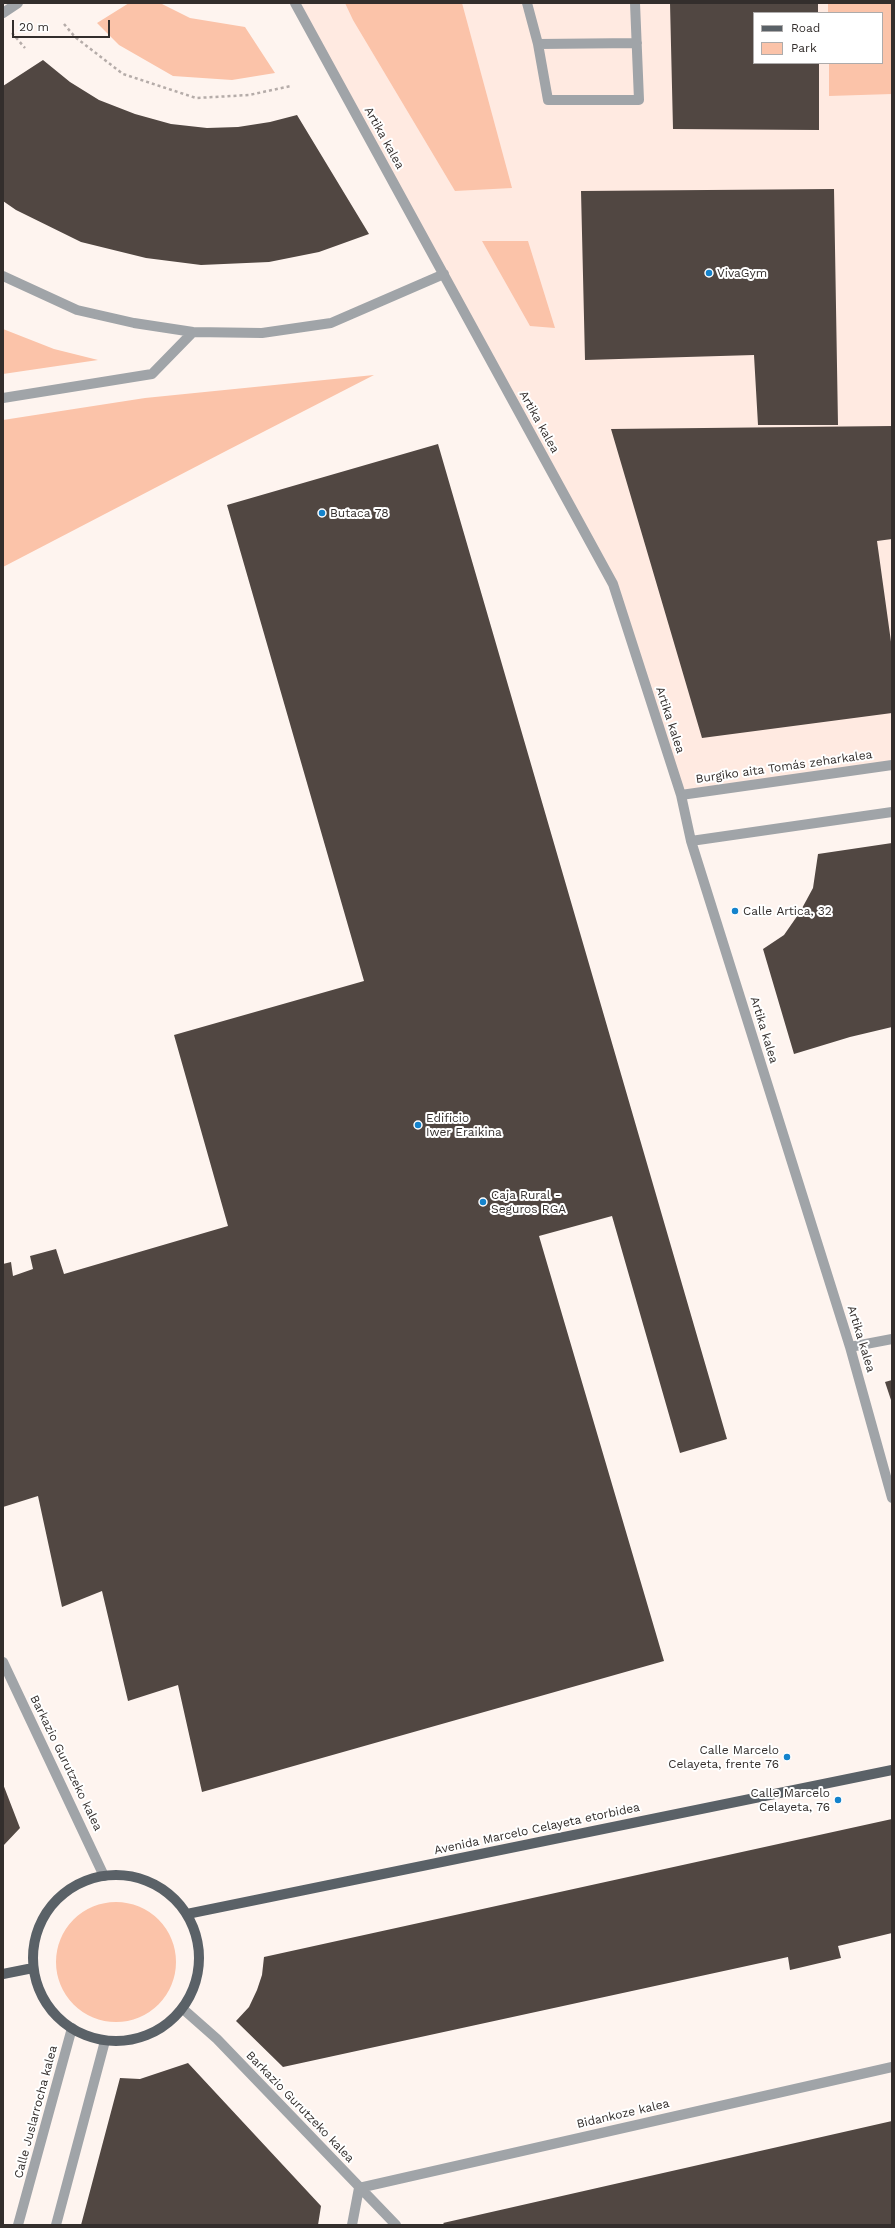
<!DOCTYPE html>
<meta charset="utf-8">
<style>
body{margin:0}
#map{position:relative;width:895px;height:2228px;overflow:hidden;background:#fef4ef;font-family:"Work Sans",sans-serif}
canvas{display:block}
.frame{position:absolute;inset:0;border:4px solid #332e2c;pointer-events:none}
.legend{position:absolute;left:753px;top:12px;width:130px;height:52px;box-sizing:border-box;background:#fff;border:1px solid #adabab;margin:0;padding:5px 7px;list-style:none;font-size:12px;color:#332e2c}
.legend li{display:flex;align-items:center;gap:8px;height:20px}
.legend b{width:20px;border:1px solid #adabab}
.scale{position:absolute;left:12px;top:20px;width:98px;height:18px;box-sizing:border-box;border:2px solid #332e2c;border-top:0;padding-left:5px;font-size:12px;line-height:14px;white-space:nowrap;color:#332e2c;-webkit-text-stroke:3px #fff;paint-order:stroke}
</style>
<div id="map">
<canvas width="895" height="2228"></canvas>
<div class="frame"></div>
<ul class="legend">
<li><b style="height:5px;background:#5a6167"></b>Road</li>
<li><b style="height:11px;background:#fbc3a9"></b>Park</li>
</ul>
<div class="scale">20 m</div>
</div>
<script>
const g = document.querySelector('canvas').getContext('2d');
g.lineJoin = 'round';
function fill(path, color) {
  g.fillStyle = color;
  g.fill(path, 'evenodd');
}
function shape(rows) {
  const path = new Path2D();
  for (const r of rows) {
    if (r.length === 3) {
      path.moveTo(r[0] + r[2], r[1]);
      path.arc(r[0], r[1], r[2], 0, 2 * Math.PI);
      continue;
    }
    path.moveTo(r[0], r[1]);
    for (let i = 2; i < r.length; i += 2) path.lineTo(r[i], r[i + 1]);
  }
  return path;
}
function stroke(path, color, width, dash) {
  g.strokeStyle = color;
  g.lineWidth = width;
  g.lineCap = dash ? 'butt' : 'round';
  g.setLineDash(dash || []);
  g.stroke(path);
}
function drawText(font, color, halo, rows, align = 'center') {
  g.font = font + ' "Work Sans",sans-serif';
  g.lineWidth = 4;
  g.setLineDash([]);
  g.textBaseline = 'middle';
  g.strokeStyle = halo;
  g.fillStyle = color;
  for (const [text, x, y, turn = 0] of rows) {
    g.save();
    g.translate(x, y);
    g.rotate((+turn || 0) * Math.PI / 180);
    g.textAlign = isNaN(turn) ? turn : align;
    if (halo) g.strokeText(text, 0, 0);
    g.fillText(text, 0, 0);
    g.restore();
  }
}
const built = shape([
 [293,3,892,3,892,764,681,795,613,584],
 [754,13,882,13,882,63,754,63]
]);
const green = shape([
 [129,3,160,3,190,18,245,27,275,73,232,80,173,76,119,45,97,23],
 [345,3,462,3,512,188,455,191,353,20],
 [828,3,892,3,892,94,829,96,829,63,882,63,882,13,828,13],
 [482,241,528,241,555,328,530,326],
 [3,329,54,349,98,360,3,374],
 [374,375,226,451,3,567,3,420,145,398],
 [116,1962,60]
]);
const building = shape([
 [670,3,818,3,818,13,754,13,754,63,819,63,819,130,673,129],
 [43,60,70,82,99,100,135,114,171,124,207,128,238,127,270,122,297,115,369,234,319,252,269,262,201,265,146,258,81,242,16,210,3,201,3,86],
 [834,189,838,425,758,425,754,355,585,360,581,191],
 [892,426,892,539,877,541,892,649,892,713,702,738,611,429],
 [438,444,727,1439,680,1453,612,1216,539,1236,664,1661,202,1792,178,1685,128,1701,102,1591,62,1607,38,1496,3,1507,3,1264,11,1262,13,1276,33,1269,30,1256,56,1249,64,1274,228,1226,174,1035,364,981,227,505],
 [892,843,892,1027,850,1037,794,1054,763,949,784,935,800,912,813,888,818,854],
 [892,1380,892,1403,885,1382],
 [3,1784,20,1828,3,1846],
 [892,1819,892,1933,838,1946,841,1958,790,1970,788,1957,283,2067,236,2021,249,2007,257,1990,262,1975,264,1957],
 [188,2063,321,2206,318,2225,81,2225,120,2078,140,2079],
 [892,2121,892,2225,445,2225,443,2223]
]);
const path = shape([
 [64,24,75,37,123,74,196,98,249,95,291,86],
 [12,33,25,48]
]);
const minor = shape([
 [295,3,613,584,681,795,691,841,850,1347,892,1498],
 [527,3,538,44,548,100,639,100,635,3],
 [3,13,18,3],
 [538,44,637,43],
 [3,276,77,310,134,323,193,332,262,333,331,323,444,274],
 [3,398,152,374,193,332],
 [681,795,892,765],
 [691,841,892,812],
 [850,1347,892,1339],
 [3,1662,104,1876],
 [183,2009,217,2039,396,2225],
 [18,2225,72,2028],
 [56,2225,105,2041],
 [352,2225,359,2188,892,2067]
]);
const major = shape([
 [116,1958,83],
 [187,1914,892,1770],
 [3,1974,33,1968]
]);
const markers = [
 [709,273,4,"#1483cc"],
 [322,513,4,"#1483cc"],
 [735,911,4,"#1483cc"],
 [418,1125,4,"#1483cc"],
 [483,1202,4,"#1483cc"],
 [787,1757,4,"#1483cc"],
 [838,1800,4,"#1483cc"]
];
const streetNames = [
 ["Artika kalea",384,138,61],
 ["Artika kalea",539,422,61],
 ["Artika kalea",670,720,72],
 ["Burgiko aita Tomás zeharkalea",784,767,-8],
 ["Artika kalea",764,1030,73],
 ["Artika kalea",861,1339,73],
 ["Barkazio Gurutzeko kalea",66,1763,64],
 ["Avenida Marcelo Celayeta etorbidea",537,1829,-12],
 ["Barkazio Gurutzeko kalea",300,2107,46],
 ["Calle Juslarrocha kalea",36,2112,-75],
 ["Bidankoze kalea",623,2114,-13]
];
const poiNames = [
 ["VivaGym",717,273],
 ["Butaca 78",330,513],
 ["Calle Artica, 32",743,911],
 ["Edificio",426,1118],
 ["Iwer Eraikina",426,1132],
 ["Caja Rural -",491,1195],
 ["Seguros RGA",491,1209],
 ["Calle Marcelo",779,1750,"right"],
 ["Celayeta, frente 76",779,1764,"right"],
 ["Calle Marcelo",830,1793,"right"],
 ["Celayeta, 76",830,1807,"right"]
];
fill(built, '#ffeae1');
fill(green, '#fbc3a9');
fill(building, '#514742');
stroke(path, '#b5aca9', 2.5, [3, 3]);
stroke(minor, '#a0a4a8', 10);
stroke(major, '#5a6167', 10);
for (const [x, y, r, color] of markers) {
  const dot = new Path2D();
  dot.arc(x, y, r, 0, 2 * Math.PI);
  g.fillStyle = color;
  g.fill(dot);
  stroke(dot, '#fff', 1.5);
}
drawText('12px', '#332e2c', '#fff', streetNames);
drawText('12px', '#332e2c', '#fff', poiNames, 'left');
</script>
